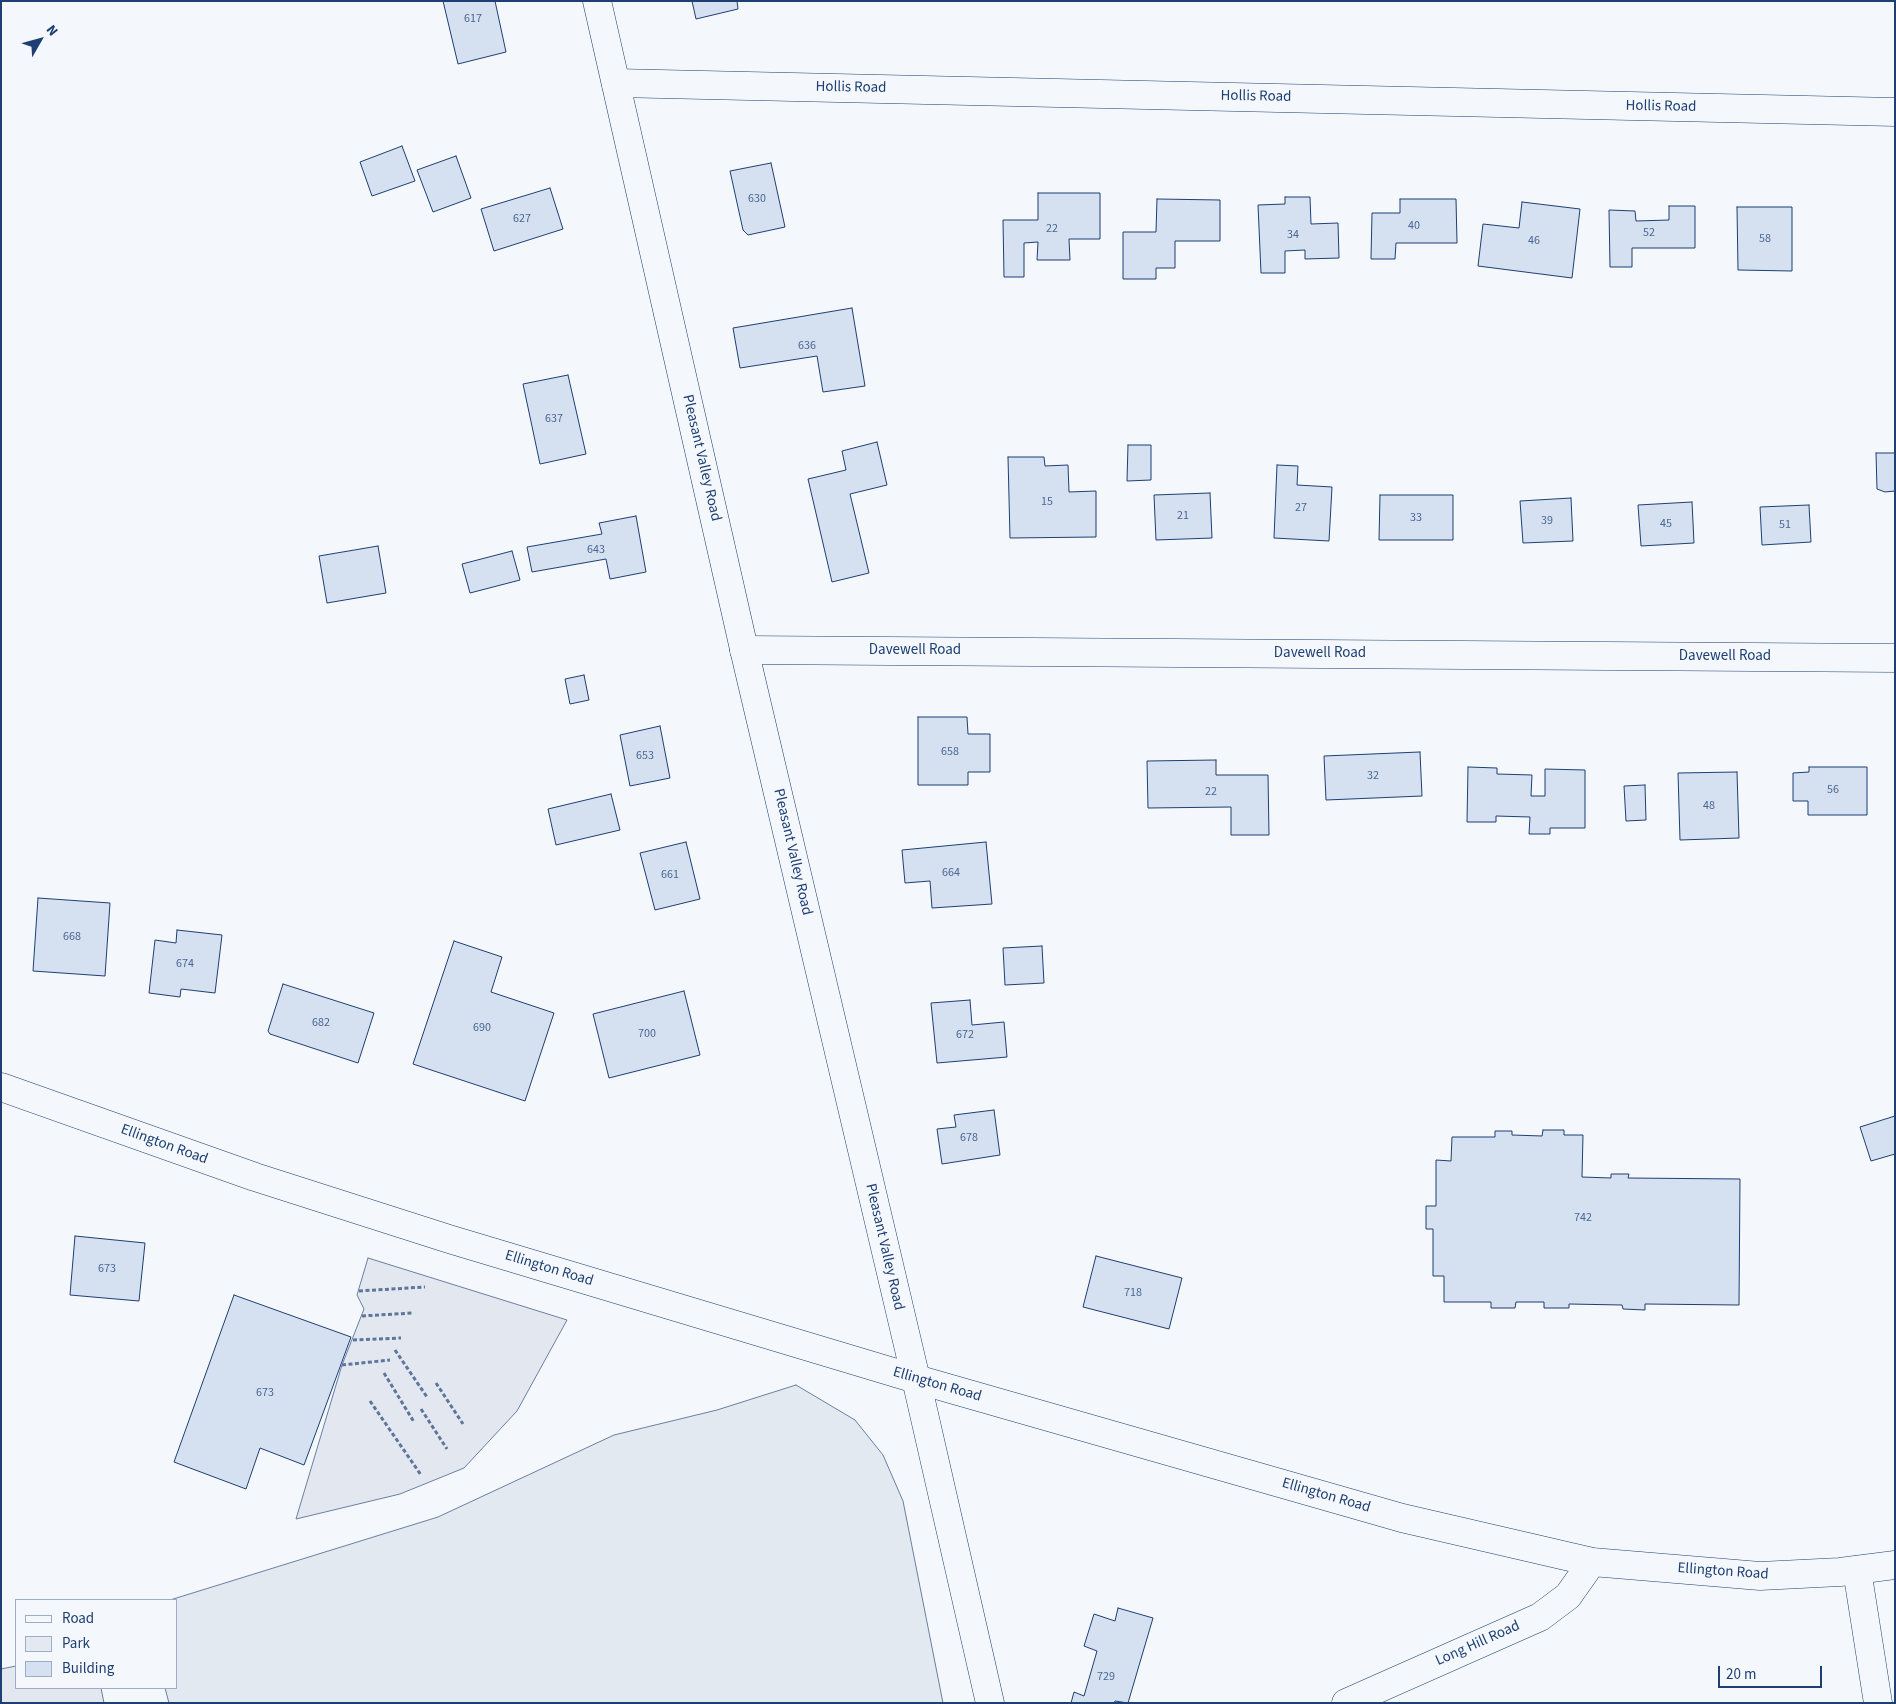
<!DOCTYPE html>
<style>
body{margin:0}
#map{position:relative;width:1896px;height:1704px;overflow:hidden;background:#f4f7fb;font-family:"Source Sans 3",sans-serif}
canvas{display:block}
.frame{position:absolute;inset:0;border:2px solid #1d3f73;pointer-events:none}
.legend{position:absolute;left:15px;top:1599px;width:162px;height:90px;box-sizing:border-box;background:#f4f7fb;border:1px solid #9eadc5;margin:0;padding:6px 9px;list-style:none;font-size:15px;color:#1d3f73}
.legend li{display:flex;align-items:center;gap:10px;height:25px}
.legend b{width:25px;border:1px solid #9eadc5}
.north{position:absolute;left:15px;top:15px;width:50px;height:50px;-webkit-text-stroke:4px #f4f7fb;paint-order:stroke;rotate:52deg;font-size:14px;font-weight:700;line-height:20px;text-align:center;color:#1d3f73}
.north::after{content:'';display:block;margin:auto;width:18px;height:22px;background:#1d3f73;clip-path:polygon(50% 0,100% 100%,50% 72%,0 100%)}
.scale{position:absolute;left:1718px;top:1666px;width:104px;height:22px;box-sizing:border-box;border:2px solid #1d3f73;border-top:0;padding-left:6px;font-size:15px;line-height:18px;white-space:nowrap;color:#1d3f73;-webkit-text-stroke:4px #f4f7fb;paint-order:stroke}
</style>
<div id="map">
<canvas width="1896" height="1704"></canvas>
<div class="frame"></div>
<ul class="legend">
<li><b style="height:6px;background:#f4f7fb"></b>Road</li>
<li><b style="height:14px;background:#e3e9f0"></b>Park</li>
<li><b style="height:14px;background:#d5e0f0"></b>Building</li>
</ul>
<div class="north">N</div>
<div class="scale">20 m</div>
</div>
<script>
const g = document.querySelector('canvas').getContext('2d');
g.lineJoin = 'round';
function fill(path, color) {
  g.fillStyle = color;
  g.fill(path, 'evenodd');
}
function shape(rows) {
  const path = new Path2D();
  for (const r of rows) {
    path.moveTo(r[0], r[1]);
    for (let i = 2; i < r.length; i += 2) path.lineTo(r[i], r[i + 1]);
  }
  return path;
}
function stroke(path, color, width, dash) {
  g.strokeStyle = color;
  g.lineWidth = width;
  g.lineCap = dash ? 'butt' : 'round';
  g.setLineDash(dash || []);
  g.stroke(path);
}
function drawText(font, color, halo, rows, align = 'center') {
  g.font = font + ' "Source Sans 3",sans-serif';
  g.lineWidth = 4;
  g.setLineDash([]);
  g.textBaseline = 'middle';
  g.strokeStyle = halo;
  g.fillStyle = color;
  for (const [text, x, y, turn = 0] of rows) {
    g.save();
    g.translate(x, y);
    g.rotate((+turn || 0) * Math.PI / 180);
    g.textAlign = isNaN(turn) ? turn : align;
    if (halo) g.strokeText(text, 0, 0);
    g.fillText(text, 0, 0);
    g.restore();
  }
}
const green = shape([
 [796,1385,855,1420,883,1455,903,1501,943,1703,169,1703,165,1688,176,1688,176,1600,170,1600,438,1517,614,1435,717,1410,796,1385]
]);
const parking = shape([
 [368,1258,567,1320,517,1411,464,1468,400,1494,296,1519,342,1365,364,1309,357,1295,368,1258],
 [16,1666,16,1688,101,1688,104,1703,1,1703,1,1669,16,1666]
]);
const building = shape([
 [443,1,495,1,506,52,458,64,443,1],
 [692,1,737,1,738,9,696,19,692,1],
 [402,146,415,181,372,196,360,162,402,146],
 [456,156,471,198,433,212,417,170,456,156],
 [771,163,785,227,748,235,743,230,730,171,771,163],
 [550,188,563,229,494,251,481,209,550,188],
 [1038,193,1100,193,1100,239,1069,239,1070,260,1037,260,1038,242,1024,243,1024,277,1004,277,1003,220,1038,220,1038,193],
 [1285,197,1310,197,1311,224,1338,223,1339,258,1305,259,1305,250,1285,251,1285,273,1261,273,1258,205,1285,204,1285,197],
 [1157,199,1220,200,1220,241,1175,241,1175,268,1156,268,1156,279,1123,279,1123,232,1156,232,1157,199],
 [1400,199,1456,199,1457,243,1396,243,1395,259,1371,259,1372,213,1400,213,1400,199],
 [1522,202,1580,209,1572,278,1478,266,1483,224,1519,228,1522,202],
 [1669,206,1695,206,1695,248,1632,248,1632,267,1610,267,1609,210,1635,211,1636,221,1669,220,1669,206],
 [1737,207,1792,207,1792,271,1738,270,1737,207],
 [852,308,865,386,823,392,817,356,740,368,733,328,852,308],
 [568,375,586,454,540,464,523,384,568,375],
 [877,442,887,485,850,494,869,573,832,582,808,479,846,470,842,451,877,442],
 [1128,445,1151,445,1151,480,1127,481,1128,445],
 [1876,453,1895,453,1895,491,1885,492,1877,489,1876,453],
 [1008,457,1044,457,1045,466,1068,465,1069,492,1096,491,1096,537,1010,538,1008,457],
 [1277,465,1298,466,1297,485,1332,487,1329,541,1274,538,1277,465],
 [1210,493,1212,538,1156,540,1154,495,1210,493],
 [1380,495,1453,495,1453,540,1379,540,1380,495],
 [1571,498,1573,541,1523,543,1520,501,1571,498],
 [1692,502,1694,543,1641,546,1638,505,1692,502],
 [1809,505,1811,542,1762,545,1760,507,1809,505],
 [636,516,646,572,610,579,606,559,532,572,527,547,602,534,599,523,636,516],
 [378,546,386,593,327,603,319,556,378,546],
 [512,551,520,580,470,593,462,564,512,551],
 [584,675,589,700,570,704,565,679,584,675],
 [918,717,967,717,968,734,990,734,990,772,968,772,968,785,918,785,918,717],
 [660,726,670,778,630,786,620,735,660,726],
 [1420,752,1422,796,1326,800,1324,756,1420,752],
 [1216,760,1216,775,1268,775,1269,835,1231,835,1231,807,1148,808,1147,761,1216,760],
 [1468,767,1497,768,1497,774,1532,775,1531,796,1545,796,1545,769,1585,770,1585,828,1550,828,1550,834,1529,834,1530,817,1496,816,1496,822,1467,822,1468,767],
 [1809,767,1867,767,1867,815,1808,815,1808,801,1793,801,1793,773,1809,772,1809,767],
 [1737,772,1739,838,1680,840,1678,773,1737,772],
 [1645,785,1646,820,1626,821,1624,786,1645,785],
 [611,794,620,830,556,845,548,809,611,794],
 [686,842,700,899,655,910,640,853,686,842],
 [986,842,992,904,932,908,930,881,905,883,902,850,986,842],
 [38,898,110,903,105,976,33,971,38,898],
 [177,930,222,935,215,993,181,989,180,997,149,993,155,940,176,943,177,930],
 [454,941,502,957,491,992,554,1013,525,1101,413,1064,454,941],
 [1042,946,1044,983,1005,985,1003,948,1042,946],
 [283,984,374,1013,358,1063,270,1034,268,1031,283,984],
 [684,991,700,1055,609,1078,593,1014,684,991],
 [970,1000,972,1025,1004,1022,1007,1057,937,1063,931,1003,970,1000],
 [994,1110,1000,1155,942,1164,937,1129,956,1127,954,1115,994,1110],
 [1895,1116,1895,1154,1871,1161,1860,1127,1895,1116],
 [1543,1130,1564,1130,1564,1135,1583,1135,1582,1177,1611,1178,1611,1174,1629,1174,1628,1178,1740,1179,1739,1305,1645,1304,1645,1310,1623,1309,1622,1305,1569,1304,1569,1308,1544,1308,1544,1302,1516,1302,1515,1308,1491,1308,1491,1302,1444,1302,1444,1276,1433,1276,1433,1229,1426,1229,1426,1206,1436,1206,1436,1160,1451,1161,1452,1137,1495,1137,1495,1131,1512,1131,1512,1135,1542,1136,1543,1130],
 [75,1236,145,1243,139,1301,70,1295,75,1236],
 [1096,1256,1182,1278,1169,1329,1083,1307,1096,1256],
 [234,1295,351,1337,304,1465,260,1448,246,1489,174,1462,234,1295],
 [1118,1608,1153,1618,1128,1703,1115,1701,1114,1703,1071,1703,1074,1692,1084,1696,1097,1651,1084,1646,1094,1614,1115,1621,1118,1608]
]);
const path = shape([
 [359,1291,425,1287],
 [362,1316,413,1313],
 [353,1340,401,1338],
 [395,1350,427,1397],
 [342,1365,390,1360],
 [384,1373,414,1422],
 [436,1383,463,1424],
 [370,1401,421,1475],
 [421,1409,447,1449]
]);
const minor = shape([
 [616,83,1895,112],
 [744,650,1895,658],
 [1857,1570,1878,1703],
 [1346,1703,1540,1617,1568,1596,1592,1562]
]);
const secondary = shape([
 [597,1,747,662,916,1379,990,1703]
]);
const primary = shape([
 [1,1087,255,1177,449,1239,916,1379,1402,1518,1592,1562,1760,1576,1840,1572,1895,1565]
]);
const numberNames = [
 ["617",473,19],
 ["630",757,199],
 ["627",522,219],
 ["40",1414,226],
 ["22",1052,229],
 ["52",1649,233],
 ["34",1293,235],
 ["58",1765,239],
 ["46",1534,241],
 ["636",807,346],
 ["637",554,419],
 ["15",1047,502],
 ["27",1301,508],
 ["21",1183,516],
 ["33",1416,518],
 ["39",1547,521],
 ["45",1666,524],
 ["51",1785,525],
 ["643",596,550],
 ["658",950,752],
 ["653",645,756],
 ["32",1373,776],
 ["56",1833,790],
 ["22",1211,792],
 ["48",1709,806],
 ["664",951,873],
 ["661",670,875],
 ["668",72,937],
 ["674",185,964],
 ["682",321,1023],
 ["690",482,1028],
 ["700",647,1034],
 ["672",965,1035],
 ["678",969,1138],
 ["742",1583,1218],
 ["673",107,1269],
 ["718",1133,1293],
 ["673",265,1393],
 ["729",1106,1677]
];
const streetNames = [
 ["Hollis Road",851,88,1],
 ["Hollis Road",1256,97,1],
 ["Hollis Road",1661,107,1],
 ["Pleasant Valley Road",701,458,77],
 ["Davewell Road",915,651],
 ["Davewell Road",1320,654],
 ["Davewell Road",1725,657],
 ["Pleasant Valley Road",792,852,77],
 ["Ellington Road",164,1145,20],
 ["Pleasant Valley Road",884,1247,77],
 ["Ellington Road",549,1269,17],
 ["Ellington Road",937,1385,16],
 ["Ellington Road",1326,1496,16],
 ["Ellington Road",1723,1572,4],
 ["Long Hill Road",1478,1644,-24]
];
fill(green, '#e3e9f0');
stroke(green, '#687fa3', 1);
fill(parking, '#e3e8f0');
stroke(parking, '#687fa3', 1);
fill(building, '#d5e0f0');
stroke(building, '#1d3f73', 1);
stroke(minor, '#1d3f73', 29);
stroke(secondary, '#1d3f73', 29);
stroke(primary, '#1d3f73', 29);
stroke(path, '#5e769c', 3, [4, 2.5]);
stroke(minor, '#f4f7fb', 28);
stroke(secondary, '#f4f7fb', 28);
stroke(primary, '#f4f7fb', 28);
drawText('12px', '#4b6792', null, numberNames);
drawText('15px', '#1d3f73', '#f4f7fb', streetNames);
</script>
